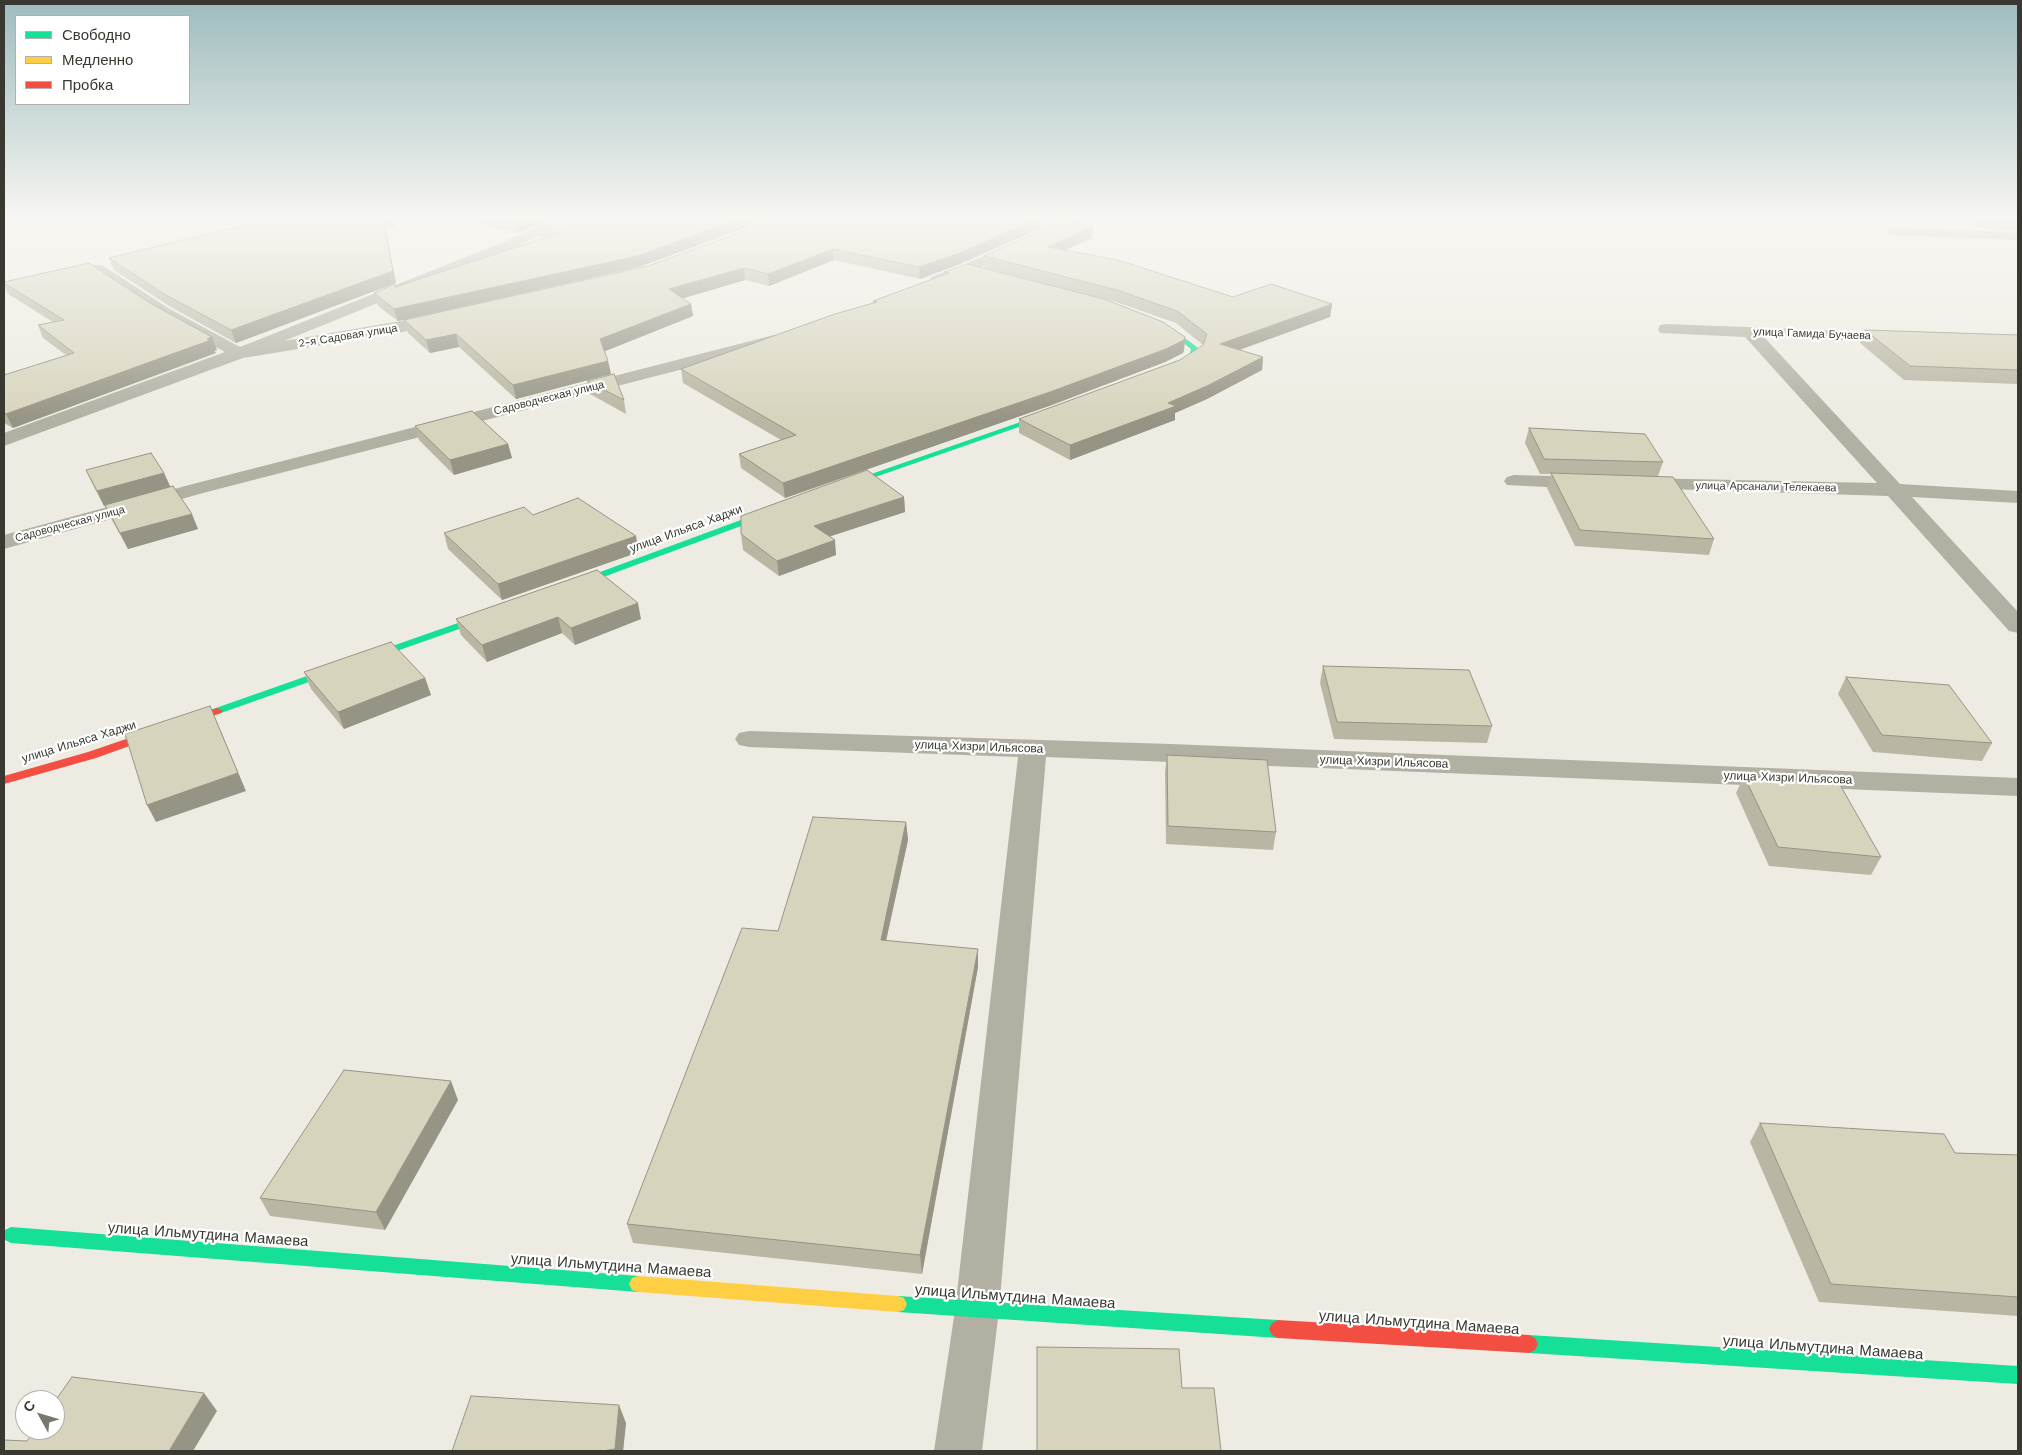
<!DOCTYPE html>
<meta charset="utf-8">
<style>
body{margin:0}
#map{position:relative;width:2022px;height:1455px;overflow:hidden;background:#eeece2;font-family:"Work Sans",sans-serif}
canvas{display:block}
.frame{position:absolute;inset:0;border:5px solid #393932;pointer-events:none}
.legend{position:absolute;left:15px;top:15px;width:175px;height:90px;box-sizing:border-box;background:#fff;border:1px solid #b0b0ad;margin:0;padding:6px 9px;list-style:none;font-size:15px;color:#393932}
.legend li{display:flex;align-items:center;gap:10px;height:25px}
.legend b{width:25px;border:1px solid #b0b0ad}
.north{position:absolute;left:15px;top:1390px;width:50px;height:50px;box-sizing:border-box;background:#fff;border:1px solid #b0b0ad;border-radius:50%;rotate:309deg;font-size:14px;font-weight:700;line-height:20px;text-align:center;color:#393932}
.north::after{content:'';display:block;margin:auto;width:18px;height:22px;background:#787870;clip-path:polygon(50% 0,100% 100%,50% 72%,0 100%)}
</style>
<div id="map">
<canvas width="2022" height="1455"></canvas>
<div class="frame"></div>
<ul class="legend">
<li><b style="height:6px;background:#16e098"></b>Свободно</li>
<li><b style="height:6px;background:#ffcf43"></b>Медленно</li>
<li><b style="height:6px;background:#f24e42"></b>Пробка</li>
</ul>
<div class="north">С</div>
</div>
<script>
const g = document.querySelector('canvas').getContext('2d');
g.lineJoin = 'round';
function shape(rows) {
  const path = new Path2D();
  for (const r of rows) {
    path.moveTo(r[0], r[1]);
    for (let i = 2; i < r.length; i += 2) path.lineTo(r[i], r[i + 1]);
  }
  return path;
}
function fill(path, color) {
  g.fillStyle = color;
  g.fill(path, 'evenodd');
}
function stroke(path, color, width, dash) {
  g.strokeStyle = color;
  g.lineWidth = width;
  g.lineCap = dash ? 'butt' : 'round';
  g.setLineDash(dash || []);
  g.stroke(path);
}
function drawText(font, color, halo, rows, align = 'center') {
  g.font = font + ' "Work Sans",sans-serif';
  g.lineWidth = 4.5;
  g.setLineDash([]);
  g.textBaseline = 'middle';
  g.strokeStyle = halo;
  g.fillStyle = color;
  for (const [text, x, y, turn = 0] of rows) {
    g.save();
    g.translate(x, y);
    g.rotate((+turn || 0) * Math.PI / 180);
    g.textAlign = isNaN(turn) ? turn : align;
    if (halo) g.strokeText(text, 0, 0);
    g.fillText(text, 0, 0);
    g.restore();
  }
}
const street = shape([
 [356,217,377,217,395,222,397,225,390,229,358,220,356,217],
 [558,217,575,217,516,247,284,341,441,314,449,319,447,322,398,333,243,358,4,446,4,433,225,352,156,314,92,271,90,268,92,265,102,265,168,308,240,347,506,241,558,217],
 [1070,217,1088,217,971,272,938,284,930,279,933,276,961,266,1070,217],
 [1894,228,2018,232,2018,240,1889,235,1887,232,1889,229,1894,228],
 [1666,324,1905,333,1907,337,1905,341,1899,342,1764,337,1900,484,2018,491,2018,503,1912,497,2018,612,2018,633,2009,631,1888,496,1635,488,1632,484,1635,480,1642,478,1877,483,1745,337,1660,333,1658,329,1660,325,1666,324],
 [774,335,780,336,782,340,780,344,203,493,4,549,4,535,189,485,774,335],
 [1514,475,1587,477,1594,479,1597,483,1594,487,1587,489,1507,485,1504,481,1507,477,1514,475],
 [749,731,1171,744,2018,778,2018,796,1046,757,999,1310,982,1451,934,1451,955,1310,1018,757,749,747,739,745,735,739,739,733,749,731]
]);
const fast = shape([
 [1152,321,1171,328,1197,347,1195,359,1168,373,1162,373,1162,369,1189,356,1191,349,1167,330,1150,324,1149,323,1152,321],
 [1052,411,1059,413,841,489,838,490,834,487,1052,411],
 [776,507,779,508,779,512,571,589,565,589,563,587,565,585,776,507],
 [492,611,496,612,497,614,496,616,221,713,217,714,211,711,213,709,492,611],
 [11,1227,638,1276,644,1278,647,1284,644,1290,638,1292,11,1243,5,1240,4,1238,5,1230,11,1227],
 [898,1296,1278,1320,1284,1323,1287,1329,1284,1335,1278,1338,898,1312,892,1310,889,1304,892,1298,898,1296],
 [1529,1335,2018,1366,2018,1384,1529,1353,1523,1350,1520,1344,1523,1338,1529,1335]
]);
const slow = shape([
 [638,1276,898,1296,904,1298,907,1304,904,1310,898,1312,638,1292,632,1290,629,1284,632,1278,638,1276]
]);
const jam = shape([
 [217,708,223,711,221,713,96,758,4,784,4,776,88,752,217,708],
 [1278,1320,1529,1335,1535,1338,1538,1344,1535,1350,1529,1353,1278,1338,1272,1335,1269,1329,1272,1323,1278,1320]
]);
const wall = shape([
 [277,217,383,217,376,217,383,219,386,230,396,283,236,343,169,306,114,270,109,258],
 [448,217,554,217,519,233],
 [555,217,767,217,742,229,639,267,398,321,378,306,374,293,544,238,539,237,537,226],
 [1042,217,1041,228,960,264,920,279,834,260,769,286,745,280,682,298,691,304,693,316,605,351,608,361,611,374,516,399,459,347,430,353,408,333,404,320,648,266,752,228],
 [1956,217,2018,217,2018,230,1983,229],
 [1092,238,1065,250,1233,297,1332,304,1330,317,1240,350,1263,357,1262,370,1207,399,1175,413,1175,420,1070,460,1019,433,1019,419,1180,360,1203,345,1176,323,1116,302,984,268,984,256],
 [944,272,1185,337,1184,350,1183,353,1165,362,1049,406,785,498,741,468,739,454,781,440,683,383,681,369,873,303,873,301,944,275],
 [4,282,150,303,212,337,217,350,214,351,216,353,13,428,4,423,4,375,66,355,43,338,38,325,53,322,8,294,4,285],
 [1865,330,2018,335,2018,384,1904,380,1860,343],
 [587,381,624,400,626,414,590,394],
 [415,426,508,444,512,458,454,475,419,440],
 [1529,428,1663,462,1658,476,1714,539,1709,555,1575,546,1547,488,1551,474,1540,474,1525,443],
 [86,470,164,473,170,487,198,529,128,549,112,520,105,506,104,506,93,485],
 [904,497,905,512,830,536,836,555,779,576,743,550,741,534],
 [533,515,639,552,502,600,448,549,444,533],
 [597,570,641,619,575,645,562,633,487,662,461,635,456,619],
 [1323,666,1492,726,1487,743,1334,739,1320,683],
 [304,672,425,678,431,695,344,729,311,689],
 [1846,677,1992,743,1982,761,1873,752,1838,694],
 [1167,755,1276,832,1273,850,1166,844,1165,772],
 [1744,776,1881,857,1871,875,1769,866,1736,793],
 [906,822,908,840,886,941,978,967,922,1274,633,1243,627,1224,778,931],
 [458,1100,385,1230,270,1216,260,1198],
 [1760,1123,1955,1153,2018,1155,2018,1316,1819,1302,1750,1142],
 [626,1423,623,1451,452,1451]
]);
const shadedWall = shape([
 [425,217,446,217,427,221],
 [528,217,554,217,519,233,517,222],
 [744,217,767,217,742,229,639,267,398,321,394,309],
 [1042,217,1041,228,960,264,920,279,919,267],
 [383,219,386,230,396,283,236,343,231,330],
 [1093,226,1092,238,1048,258,1048,247],
 [833,249,834,260,769,286,768,274],
 [744,268,745,280,671,302,669,289],
 [691,304,693,316,603,352,600,339],
 [1332,304,1330,317,1219,357,1220,344],
 [456,334,459,347,430,353,426,340],
 [212,337,217,350,214,351,216,353,13,428,6,414],
 [1185,337,1184,350,1183,353,1165,362,1049,406,785,498,783,483],
 [1263,357,1262,370,1207,399,1175,413,1175,420,1070,460,1070,445],
 [608,361,611,374,516,399,513,385],
 [508,444,512,458,454,475,450,460],
 [164,473,171,488,104,506,97,491],
 [904,497,905,512,816,541,814,526],
 [192,514,198,529,128,549,120,533],
 [636,536,639,552,502,600,498,584],
 [835,540,836,555,779,576,777,561],
 [638,603,641,619,575,645,571,628],
 [558,617,562,633,487,662,482,645],
 [425,678,431,695,344,729,338,712],
 [210,706,246,791,156,822,147,805],
 [906,822,908,840,882,959,881,940],
 [978,949,978,967,922,1274,920,1255],
 [451,1081,458,1100,385,1230,376,1212],
 [204,1393,217,1411,193,1451,169,1451],
 [619,1405,626,1423,623,1451,615,1451,615,1449]
]);
const building = shape([
 [277,217,376,217,383,219,393,271,231,330,164,294,109,258,277,217],
 [495,217,528,217,517,222,495,217],
 [555,217,744,217,638,256,394,309,374,293,395,284,395,287,563,232,537,226,555,217],
 [772,217,1041,217,960,253,919,267,833,249,768,274,744,268,669,289,691,304,600,339,608,361,513,385,456,334,426,340,404,320,648,266,752,228,772,217],
 [1985,217,2018,217,2018,219,1988,218,1985,217],
 [1062,221,1093,226,1048,247,1118,260,1233,297,1271,284,1332,304,1220,344,1263,357,1209,385,1168,403,1176,406,1070,445,1019,419,1180,360,1203,345,1207,334,1177,311,1117,290,984,256,1062,221],
 [89,263,150,303,212,337,207,339,211,340,6,414,4,412,4,375,74,353,38,325,64,320,4,283,4,282,89,263],
 [967,264,1104,299,1163,322,1185,337,1184,340,1166,349,1050,392,783,483,739,454,796,435,681,369,835,314,877,302,873,301,949,273,944,272,967,264],
 [1865,330,2018,335,2018,370,1910,366,1865,330],
 [614,374,624,400,587,381,614,374],
 [472,411,508,444,450,460,415,426,472,411],
 [1529,428,1645,434,1663,462,1544,459,1529,428],
 [151,453,164,473,97,491,86,470,151,453],
 [867,470,904,497,814,526,835,540,777,561,741,534,741,516,867,470],
 [1551,473,1673,477,1714,539,1580,530,1551,473],
 [173,486,192,514,120,533,105,505,173,486],
 [578,498,636,536,498,584,444,533,524,507,533,515,578,498],
 [597,570,638,603,571,628,558,617,482,645,456,619,597,570],
 [391,642,425,678,338,712,304,672,391,642],
 [1323,666,1469,670,1492,726,1337,722,1323,666],
 [1846,677,1949,685,1992,743,1882,735,1846,677],
 [210,706,238,773,147,805,125,734,210,706],
 [1167,755,1267,760,1276,832,1168,826,1167,755],
 [1744,776,1839,783,1881,857,1778,847,1744,776],
 [813,817,906,822,881,940,978,949,920,1255,627,1224,742,928,778,931,813,817],
 [344,1070,451,1081,376,1212,260,1198,344,1070],
 [1760,1123,1944,1134,1955,1153,2018,1155,2018,1297,1831,1284,1760,1123],
 [1037,1347,1179,1349,1182,1388,1214,1388,1221,1451,1037,1451,1037,1347],
 [72,1377,204,1393,169,1451,4,1451,4,1440,27,1441,35,1430,55,1430,55,1401,72,1377],
 [471,1396,619,1405,615,1449,602,1451,452,1451,471,1396]
]);
const farStreetnames = [
 ["улица Гамида Бучаева",1812,334,2],
 ["2-я Садовая улица",348,336,-9],
 ["Садоводческая улица",549,398,-14],
 ["улица Арсанали Телекаева",1766,487,1],
 ["Садоводческая улица",70,524,-15]
];
const streetNames = [
 ["улица Ильяса Хаджи",686,529,-20],
 ["улица Ильяса Хаджи",79,742,-17],
 ["улица Хизри Ильясова",979,747,2],
 ["улица Хизри Ильясова",1384,762,2],
 ["улица Хизри Ильясова",1788,778,2]
];
const nearStreetnames = [
 ["улица Ильмутдина Мамаева",208,1235,4],
 ["улица Ильмутдина Мамаева",611,1266,4],
 ["улица Ильмутдина Мамаева",1015,1297,4],
 ["улица Ильмутдина Мамаева",1419,1323,4],
 ["улица Ильмутдина Мамаева",1823,1348,4]
];
fill(street, '#b2b0a3');
fill(fast, '#16e098');
fill(slow, '#ffcf43');
fill(jam, '#f24e42');
fill(wall, '#b9b6a3');
fill(shadedWall, '#969484');
fill(building, '#d7d4bd');
stroke(building, '#969484', 1);
const sky = g.createLinearGradient(0, 0, 0, 420);
sky.addColorStop(0, '#9ebcbe');
sky.addColorStop(0.52, '#f7f6f2');
sky.addColorStop(1, '#f7f6f200');
g.fillStyle = sky;
g.fillRect(0, 0, 2022, 420);
drawText('11px', '#393932', '#fff', farStreetnames);
drawText('12px', '#393932', '#fff', streetNames);
drawText('15px', '#393932', '#fff', nearStreetnames);
</script>
